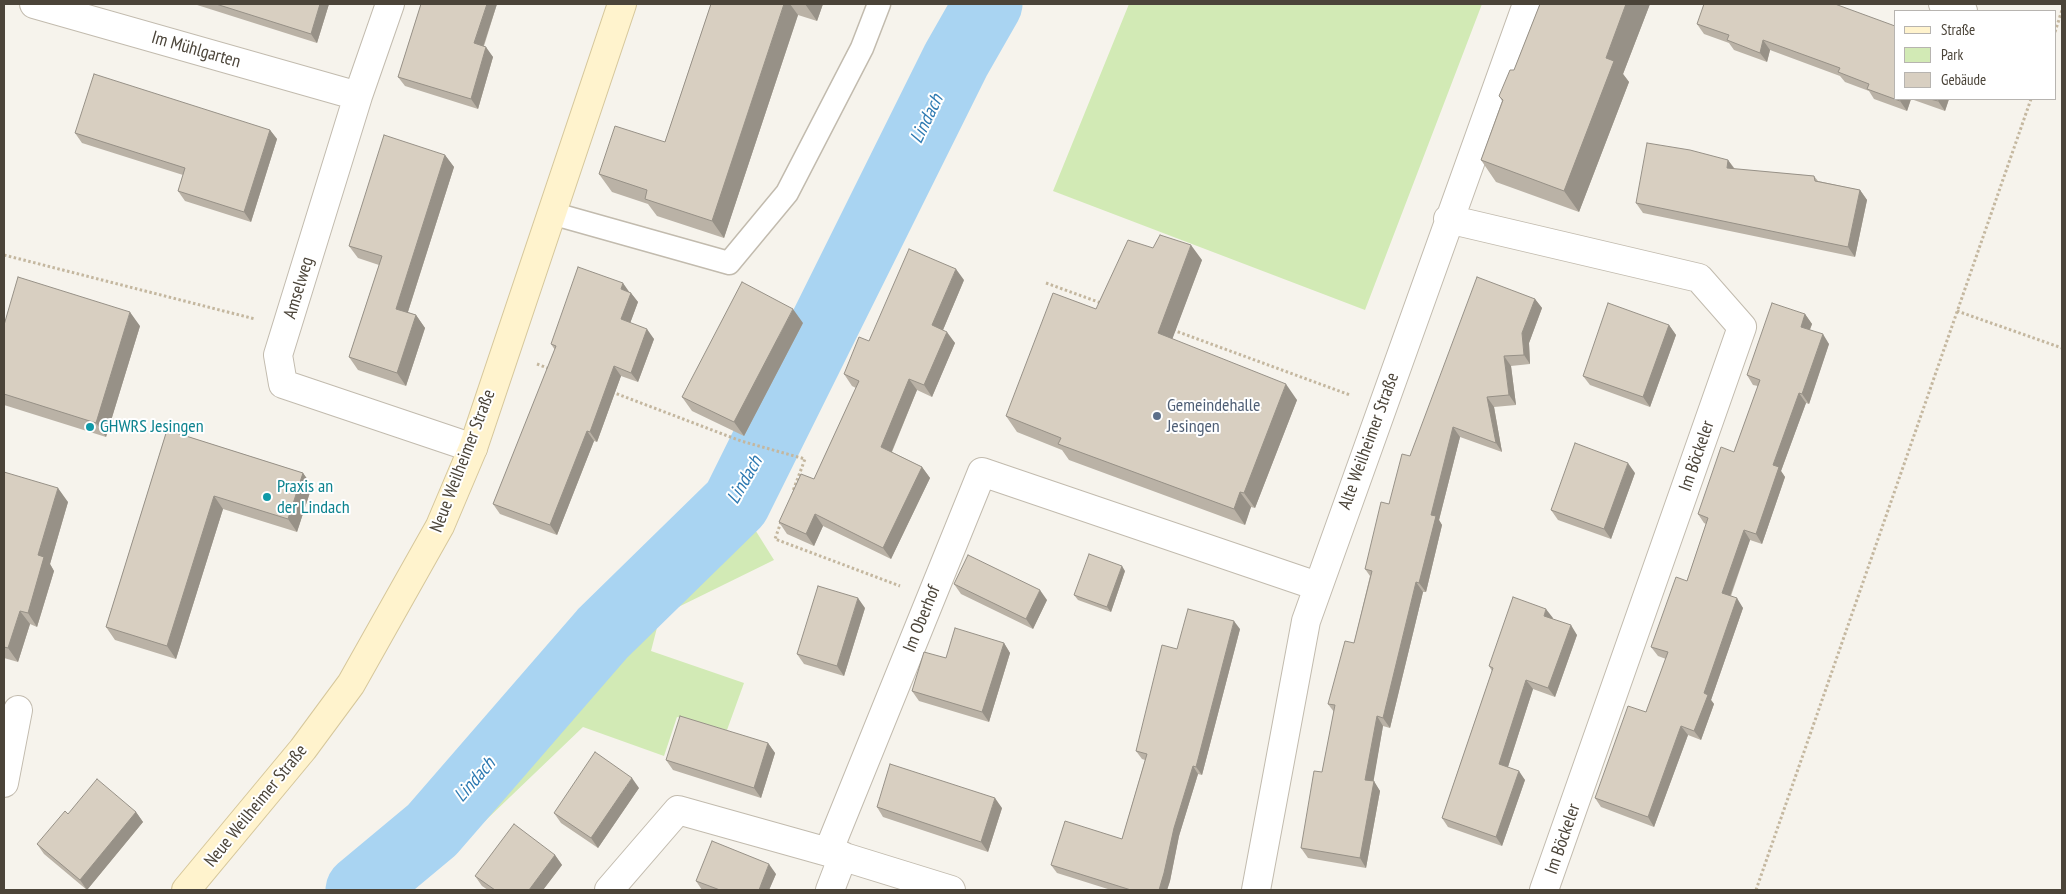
<!DOCTYPE html>
<meta charset="utf-8">
<style>
body{margin:0}
#map{position:relative;width:2066px;height:894px;overflow:hidden;background:#f6f3ec;font-family:"PT Sans Narrow",sans-serif}
canvas{display:block}
.frame{position:absolute;inset:0;border:5px solid #4b4439;pointer-events:none}
.legend{position:absolute;left:1894px;top:10px;width:162px;height:90px;box-sizing:border-box;background:#fff;border:1px solid #b7b4b0;margin:0;padding:6px 9px;list-style:none;font-size:15px;color:#4b4439}
.legend li{display:flex;align-items:center;gap:10px;height:25px}
.legend b{width:25px;border:1px solid #b7b4b0}
</style>
<div id="map">
<canvas width="2066" height="894"></canvas>
<div class="frame"></div>
<ul class="legend">
<li><b style="height:6px;background:#fff3cd"></b>Straße</li>
<li><b style="height:14px;background:#d2eab5"></b>Park</li>
<li><b style="height:14px;background:#d8cfc1"></b>Gebäude</li>
</ul>
</div>
<script>
const g = document.querySelector('canvas').getContext('2d');
g.lineJoin = 'round';
function fill(path, color) {
  g.fillStyle = color;
  g.fill(path, 'evenodd');
}
function shape(rows) {
  const path = new Path2D();
  for (const r of rows) {
    path.moveTo(r[0], r[1]);
    for (let i = 2; i < r.length; i += 2) path.lineTo(r[i], r[i + 1]);
  }
  return path;
}
function stroke(path, color, width, dash) {
  g.strokeStyle = color;
  g.lineWidth = width;
  g.lineCap = dash ? 'butt' : 'round';
  g.setLineDash(dash || []);
  g.stroke(path);
}
function drawText(font, color, halo, rows, align = 'center') {
  g.font = font + ' "PT Sans Narrow",sans-serif';
  g.lineWidth = 4;
  g.setLineDash([]);
  g.textBaseline = 'middle';
  g.strokeStyle = halo;
  g.fillStyle = color;
  for (const [text, x, y, turn = 0] of rows) {
    g.save();
    g.translate(x, y);
    g.rotate((+turn || 0) * Math.PI / 180);
    g.textAlign = isNaN(turn) ? turn : align;
    if (halo) g.strokeText(text, 0, 0);
    g.fillText(text, 0, 0);
    g.restore();
  }
}
const green = shape([
 [1129,4,1482,4,1365,310,1053,191],
 [744,512,774,560,660,616,651,651,744,683,727,730,677,717,664,756,583,727,413,890,373,890,439,835,612,640]
]);
const river = shape([
 [360,890,432,830,603,633,736,503,956,60,988,4]
]);
const path = shape([
 [2055,32,2062,10],
 [4,255,255,319],
 [1046,283,1101,303],
 [1957,311,2062,348],
 [1173,330,1350,395],
 [537,364,550,369],
 [612,392,741,441,805,459,793,491],
 [781,522,775,539,900,586],
 [1756,890,2031,99]
]);
const lane = shape([
 [551,213,729,263,787,193,862,48,879,4]
]);
const street = shape([
 [34,4,358,96],
 [390,4,358,96,278,355,283,384,473,448],
 [1943,4,1963,11],
 [1448,219,1699,278,1742,327,1544,890],
 [4,783,18,710],
 [828,852,951,890],
 [609,890,678,810,828,852,982,472,1317,586],
 [830,890,843,856],
 [1256,890,1306,621,1527,4]
]);
const secondary = shape([
 [186,890,303,749,351,684,440,526,473,448,622,4]
]);
const wall = shape([
 [194,4,329,4,317,43],
 [421,4,497,4,484,46,493,57,478,109,405,86,398,77],
 [711,4,823,4,817,21,798,15,724,238,657,216,648,204,612,192,599,174,665,142],
 [1540,4,1650,4,1623,74,1629,82,1579,212,1496,182,1481,160,1502,101,1499,96,1514,70],
 [1835,4,1895,99,1949,99,1945,111,1911,99,1907,111,1874,99,1869,91,1845,82,1840,76,1770,50,1767,62,1734,50,1729,43,1704,34,1697,24],
 [270,130,277,139,251,222,185,201,178,191,183,175,82,143,75,133],
 [445,155,454,167,408,312,416,315,425,328,406,386,358,370,349,357,379,265,358,258,349,246],
 [1728,160,1735,169,1814,176,1818,181,1860,190,1867,200,1855,257,1643,213,1636,203],
 [1153,248,1202,260,1172,339,1297,400,1255,508,1251,507,1245,525,1069,460,1062,450,1017,432,1006,416,1096,309],
 [964,280,943,330,955,343,932,397,917,390,892,452,922,467,930,478,891,559,823,526,814,546,787,534,779,522,814,479,856,388,852,386,844,374,869,341],
 [630,292,638,302,630,323,654,339,638,382,621,376,597,442,594,441,557,535,500,514,493,504,555,350,551,344],
 [1535,299,1542,308,1529,343,1530,364,1511,366,1516,405,1494,407,1502,452,1460,437,1439,520,1442,525,1426,592,1423,592,1390,728,1383,726,1373,781,1380,791,1366,868,1308,858,1301,848,1322,772,1334,712,1328,704,1354,643,1370,576,1365,569,1389,504,1410,456],
 [1805,314,1812,324,1810,330,1829,344,1809,404,1806,403,1781,471,1785,477,1762,544,1750,540,1731,596,1743,608,1711,700,1714,704,1701,740,1688,735,1654,827,1601,807,1595,798,1646,712,1666,659,1658,656,1651,647,1687,581,1706,524,1704,523,1698,514,1734,452,1758,386,1753,385,1747,375],
 [803,323,744,436,692,411,682,397],
 [4,325,140,326,106,437,4,405],
 [1669,325,1676,335,1650,407,1590,385,1583,376],
 [167,430,303,473,312,486,297,532,223,509,176,659,115,640,106,627],
 [4,472,68,502,50,564,54,571,37,627,30,624,18,662,4,658],
 [1635,473,1611,539,1558,520,1551,510],
 [1125,571,1111,612,1078,600,1074,595],
 [954,584,1047,600,1033,629,961,594],
 [865,608,844,676,804,664,797,654],
 [1553,618,1553,619,1577,635,1555,697,1533,689,1508,767,1525,780,1502,846,1448,827,1442,818,1492,671,1489,666],
 [1240,629,1202,775,1198,774,1179,836,1170,881,1167,890,1111,890,1057,873,1051,865,1122,839,1145,760,1142,759,1136,751,1177,649],
 [1004,643,1010,653,989,722,919,701,912,691],
 [768,743,775,753,761,798,673,770,666,760],
 [639,788,598,848,561,823,554,813],
 [877,807,1002,808,988,852,883,817],
 [136,812,143,822,87,890,44,854,37,844,68,814],
 [555,855,562,865,543,890,488,890,482,886,475,876],
 [776,874,769,890,702,890,696,881]
]);
const shadedWall = shape([
 [320,4,329,4,317,43,311,34],
 [487,4,497,4,481,53,474,43],
 [784,4,790,4,798,15,724,238,712,221],
 [805,4,823,4,817,21],
 [1626,4,1650,4,1623,74,1629,82,1579,212,1564,191,1606,58],
 [1763,40,1770,50,1767,62,1760,53],
 [486,47,493,57,478,109,471,99],
 [1901,99,1911,99,1907,111,1900,101],
 [1939,99,1949,99,1945,111,1938,101],
 [270,130,277,139,251,222,244,212],
 [445,155,454,167,405,321,396,309],
 [1728,160,1735,170,1727,168],
 [1860,190,1867,200,1855,257,1848,247],
 [1191,245,1202,260,1169,348,1158,333],
 [956,269,964,280,940,337,932,325],
 [623,283,630,293,621,289],
 [631,293,638,302,628,329,621,319],
 [1535,299,1542,308,1529,343,1530,364,1524,355,1522,333],
 [793,309,803,323,744,436,734,422],
 [130,312,140,326,106,437,96,423],
 [1805,314,1812,324,1807,336,1801,327],
 [416,315,425,328,406,386,397,373],
 [1669,325,1676,335,1650,407,1643,397],
 [647,329,654,339,638,382,631,373],
 [947,332,955,343,932,397,924,385],
 [1823,334,1829,344,1809,404,1802,394],
 [1504,356,1511,366,1516,405,1509,395],
 [614,366,621,376,597,442,590,432],
 [909,379,917,390,889,458,881,447],
 [1286,384,1297,400,1255,508,1244,493],
 [1799,393,1806,403,1781,471,1785,477,1762,544,1756,534,1773,465],
 [1487,397,1494,407,1502,452,1496,443],
 [1453,427,1460,437,1439,520,1442,525,1426,592,1419,583,1431,515],
 [587,431,594,441,557,535,550,525],
 [1628,463,1635,473,1611,539,1604,529],
 [922,467,930,478,891,559,883,548],
 [303,473,312,486,297,532,288,519],
 [58,488,68,502,50,564,54,571,37,627,28,613,38,555],
 [1240,492,1251,507,1245,525,1234,509],
 [214,496,223,509,176,659,167,646],
 [815,514,823,526,814,546,806,534],
 [1744,530,1750,540,1728,602,1722,593],
 [1122,566,1125,571,1111,612,1107,607],
 [1416,582,1423,592,1390,728,1383,718],
 [1040,590,1047,600,1033,629,1026,619],
 [858,598,865,608,844,676,837,666],
 [1737,598,1743,608,1711,700,1714,704,1701,740,1694,731,1704,693],
 [1546,609,1553,618,1550,625,1544,616],
 [20,611,30,624,18,662,8,648],
 [1234,621,1240,629,1202,775,1196,767],
 [1571,625,1577,635,1555,697,1548,688],
 [1004,643,1010,653,989,722,982,712],
 [1526,680,1533,689,1506,773,1499,764],
 [1377,716,1383,726,1372,790,1365,780],
 [1681,726,1688,735,1654,827,1648,817],
 [768,743,775,753,761,798,754,788],
 [1193,766,1198,774,1179,836,1170,881,1167,890,1159,890,1174,828],
 [1519,771,1525,780,1502,846,1496,837],
 [632,778,639,788,598,848,591,838],
 [1374,781,1380,791,1366,868,1360,858],
 [995,798,1002,808,988,852,981,842],
 [136,812,143,822,87,890,80,880],
 [555,855,562,865,543,890,529,890],
 [769,864,776,874,769,890,759,890]
]);
const building = shape([
 [216,4,320,4,311,34,216,4],
 [421,4,487,4,474,43,486,47,471,99,398,77,421,4],
 [711,4,784,4,712,221,645,199,647,190,599,174,615,126,665,142,711,4],
 [1540,4,1626,4,1606,58,1614,61,1564,191,1481,160,1503,100,1499,96,1510,70,1514,70,1540,4],
 [1704,4,1835,4,1895,26,1895,99,1901,99,1900,101,1867,89,1869,84,1838,72,1840,68,1763,40,1760,53,1727,40,1729,35,1697,24,1704,4],
 [94,74,270,130,244,212,178,191,185,168,75,133,94,74],
 [1930,99,1939,99,1938,101,1930,99],
 [384,135,445,155,396,309,416,315,397,373,349,357,382,256,349,246,384,135],
 [1647,143,1690,150,1728,160,1727,168,1814,176,1815,181,1860,190,1848,247,1636,203,1647,143],
 [1160,235,1191,245,1158,333,1286,384,1244,493,1240,492,1234,509,1058,444,1061,438,1006,416,1053,293,1096,309,1128,240,1153,248,1160,235],
 [909,249,956,269,932,325,947,332,924,385,909,379,881,447,922,467,883,548,815,514,806,534,779,522,801,474,814,479,859,381,844,374,859,337,869,341,909,249],
 [578,267,623,283,621,289,631,293,621,319,647,329,631,373,614,366,590,432,587,431,550,525,493,504,556,346,551,344,578,267],
 [18,277,130,312,96,423,4,394,4,325,18,277],
 [1477,277,1535,299,1522,333,1524,355,1504,356,1509,395,1487,397,1496,443,1453,427,1431,515,1436,516,1419,583,1416,582,1383,718,1377,716,1365,780,1374,781,1360,858,1301,848,1314,771,1322,772,1335,705,1328,704,1345,641,1354,643,1372,571,1365,569,1381,502,1389,504,1402,454,1410,456,1477,277],
 [742,282,793,309,734,422,682,397,742,282],
 [1608,303,1669,325,1643,397,1583,376,1608,303],
 [1772,303,1805,314,1801,327,1823,334,1802,394,1799,393,1773,465,1779,467,1756,534,1744,530,1722,593,1737,598,1704,693,1708,695,1694,731,1681,726,1648,817,1595,798,1628,706,1646,712,1668,652,1651,647,1676,577,1687,581,1708,518,1698,514,1721,447,1734,452,1760,380,1747,375,1772,303],
 [167,430,303,473,288,519,214,496,167,646,106,627,167,430],
 [1575,443,1628,463,1604,529,1551,510,1575,443],
 [4,472,58,488,38,555,44,557,28,613,20,611,8,648,4,647,4,472],
 [1089,554,1122,566,1107,607,1074,595,1089,554],
 [968,555,1040,590,1026,619,954,584,968,555],
 [818,586,858,598,837,666,797,654,818,586],
 [1513,597,1546,609,1544,616,1571,625,1548,688,1526,680,1499,764,1519,771,1496,837,1442,818,1493,668,1489,666,1513,597],
 [1188,609,1234,621,1196,767,1193,766,1174,828,1164,873,1159,890,1131,890,1051,865,1065,821,1122,839,1147,754,1136,751,1162,645,1177,649,1188,609],
 [955,628,1004,643,982,712,912,691,924,652,946,658,955,628],
 [680,716,768,743,754,788,666,760,680,716],
 [595,752,632,778,591,838,554,813,595,752],
 [890,764,995,798,981,842,877,807,890,764],
 [97,779,136,812,80,880,37,844,65,811,68,814,97,779],
 [514,824,555,855,529,890,495,890,475,876,514,824],
 [712,841,769,864,759,890,720,890,696,881,712,841]
]);
const markers = [
 [1157,416,5,"#5c6f8a"],
 [90,427,5,"#0f9aa8"],
 [267,497,5,"#0f9aa8"]
];
const streetNames = [
 ["Im Mühlgarten",196,50,16],
 ["Amselweg",299,288,-73],
 ["Alte Weilheimer Straße",1369,441,-70],
 ["Im Böckeler",1697,456,-71],
 ["Neue Weilheimer Straße",463,461,-69],
 ["Im Oberhof",922,619,-68],
 ["Neue Weilheimer Straße",256,806,-51],
 ["Im Böckeler",1563,839,-71]
];
const serviceNames = [
 ["Gemeindehalle",1167,406],
 ["Jesingen",1167,427]
];
const cultureNames = [
 ["GHWRS Jesingen",100,427],
 ["Praxis an",277,487],
 ["der Lindach",277,508]
];
const waterNames = [
 ["Lindach",927,119,-64],
 ["Lindach",745,480,-60],
 ["Lindach",475,780,-49]
];
fill(green, '#d2eab5');
stroke(river, '#a9d4f2', 69);
stroke(lane, '#c2bbae', 25);
stroke(street, '#c2bbae', 30);
stroke(secondary, '#d6c79b', 30);
stroke(path, '#c4b79f', 3, [2.5, 2.5]);
stroke(lane, '#fff', 22);
stroke(street, '#fff', 28);
stroke(secondary, '#fff3cd', 28);
fill(wall, '#bab2a6');
fill(shadedWall, '#979187');
fill(building, '#d8cfc1');
stroke(building, '#979187', 1);
for (const [x, y, r, color] of markers) {
  const dot = new Path2D();
  dot.arc(x, y, r, 0, 2 * Math.PI);
  g.fillStyle = color;
  g.fill(dot);
  stroke(dot, '#fff', 2);
}
drawText('18px', '#4b4439', '#fff', streetNames);
drawText('18px', '#4e5e75', '#fff', serviceNames, 'left');
drawText('18px', '#0d838f', '#fff', cultureNames, 'left');
drawText('italic 19px', '#2e7ab2', '#fff', waterNames);
</script>
